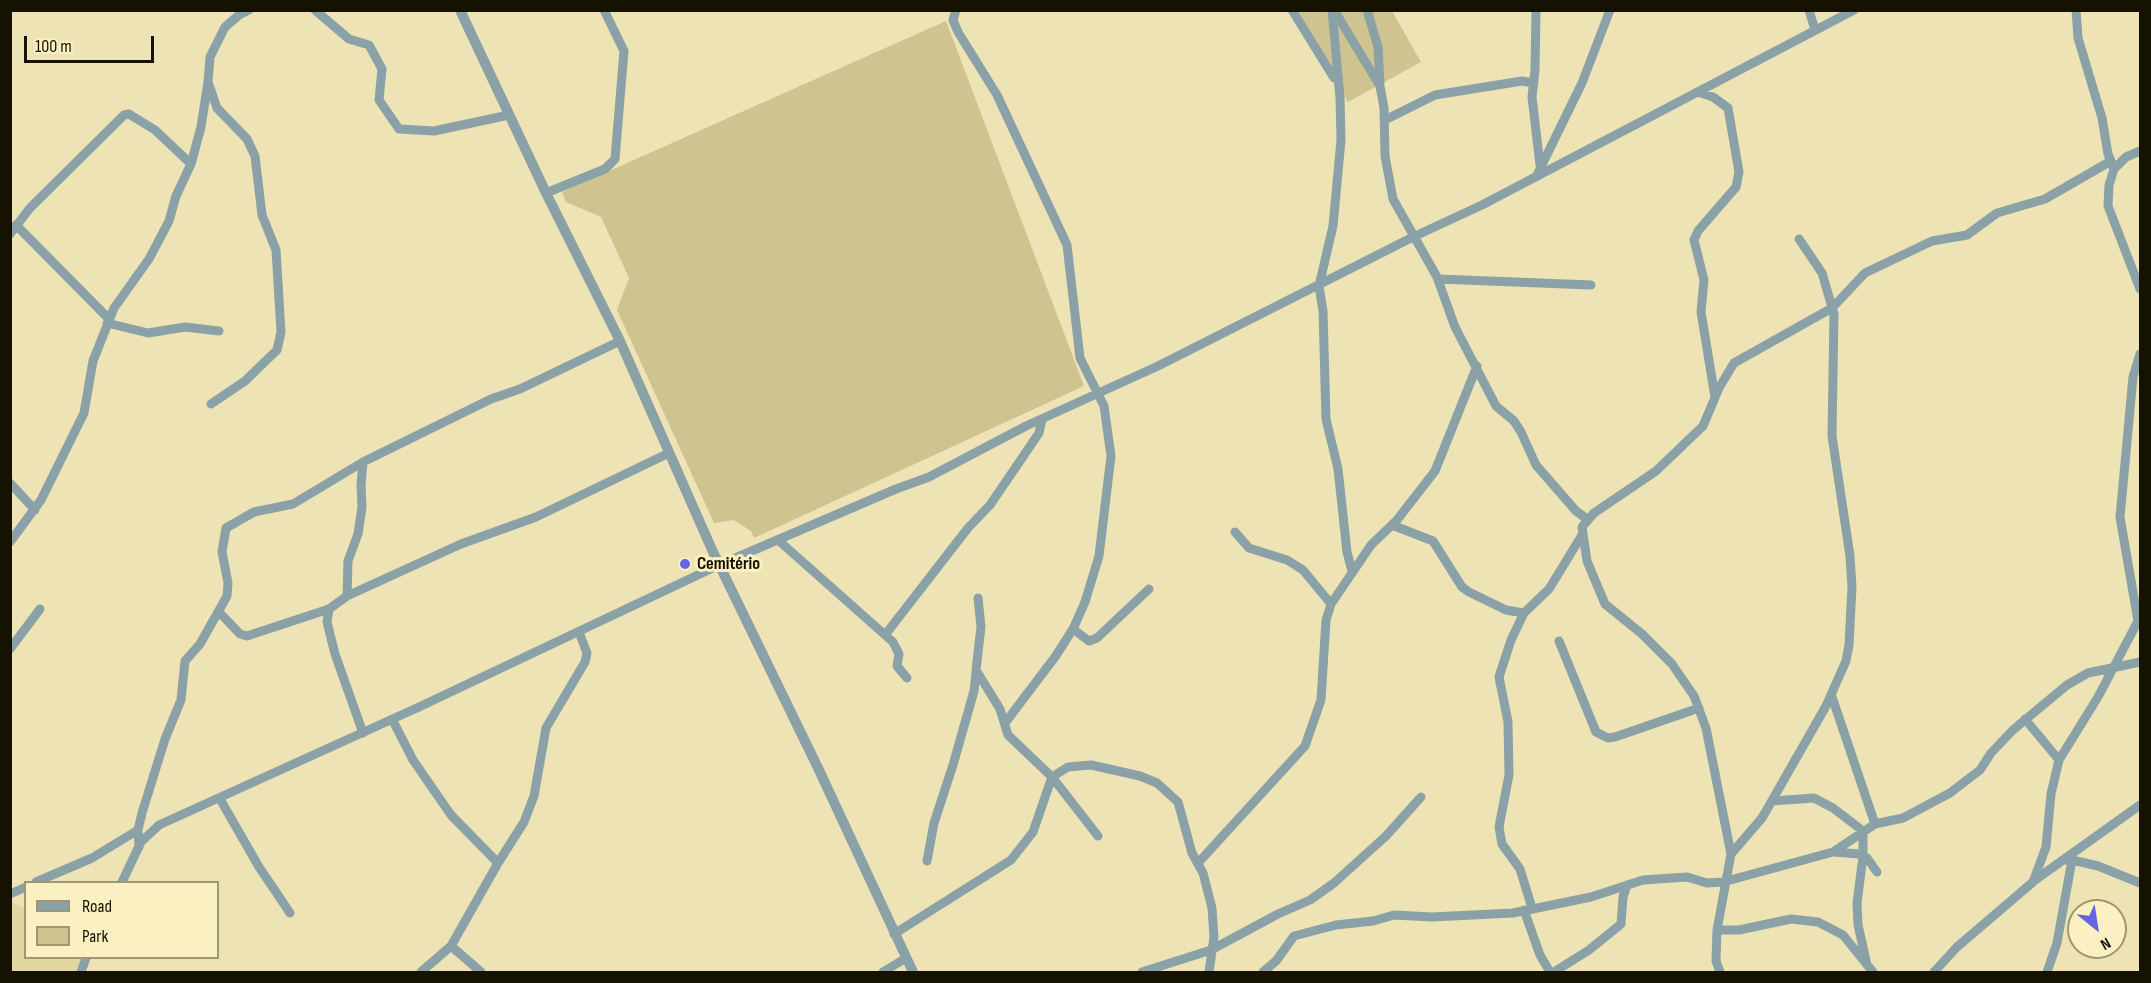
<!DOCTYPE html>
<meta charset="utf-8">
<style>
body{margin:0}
#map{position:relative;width:2151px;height:983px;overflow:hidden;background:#ede3b4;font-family:"Sofia Sans Condensed",sans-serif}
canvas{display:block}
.frame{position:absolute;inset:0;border:12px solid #151202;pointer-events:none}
.legend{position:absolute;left:24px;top:881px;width:195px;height:78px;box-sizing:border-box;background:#faf0c1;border:2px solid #9e9775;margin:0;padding:8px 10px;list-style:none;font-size:18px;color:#151202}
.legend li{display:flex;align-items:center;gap:12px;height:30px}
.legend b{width:30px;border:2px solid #9e9775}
.north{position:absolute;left:2067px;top:899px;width:60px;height:60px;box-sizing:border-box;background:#faf0c1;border:2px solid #9e9775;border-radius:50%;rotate:150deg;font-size:16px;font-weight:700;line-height:24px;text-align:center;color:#151202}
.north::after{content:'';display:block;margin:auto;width:21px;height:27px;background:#6267df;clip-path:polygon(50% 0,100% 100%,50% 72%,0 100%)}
.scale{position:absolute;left:24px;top:36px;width:130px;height:27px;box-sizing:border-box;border:3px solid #151202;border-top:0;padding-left:8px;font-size:18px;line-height:21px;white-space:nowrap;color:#151202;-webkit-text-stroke:4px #faf0c1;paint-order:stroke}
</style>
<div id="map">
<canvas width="2151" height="983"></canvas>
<div class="frame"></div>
<ul class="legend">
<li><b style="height:8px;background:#8aa1a8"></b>Road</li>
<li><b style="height:16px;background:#cfc48f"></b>Park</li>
</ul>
<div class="north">N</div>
<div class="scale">100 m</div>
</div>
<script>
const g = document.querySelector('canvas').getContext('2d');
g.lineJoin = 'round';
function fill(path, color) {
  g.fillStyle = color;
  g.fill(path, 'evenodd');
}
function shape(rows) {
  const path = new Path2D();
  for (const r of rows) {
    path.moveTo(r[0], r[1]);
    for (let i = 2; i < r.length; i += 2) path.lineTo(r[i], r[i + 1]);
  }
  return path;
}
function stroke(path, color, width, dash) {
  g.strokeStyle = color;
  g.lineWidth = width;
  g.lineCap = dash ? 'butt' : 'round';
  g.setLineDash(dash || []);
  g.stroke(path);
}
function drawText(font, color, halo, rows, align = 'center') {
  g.font = font + ' "Sofia Sans Condensed",sans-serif';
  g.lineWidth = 6;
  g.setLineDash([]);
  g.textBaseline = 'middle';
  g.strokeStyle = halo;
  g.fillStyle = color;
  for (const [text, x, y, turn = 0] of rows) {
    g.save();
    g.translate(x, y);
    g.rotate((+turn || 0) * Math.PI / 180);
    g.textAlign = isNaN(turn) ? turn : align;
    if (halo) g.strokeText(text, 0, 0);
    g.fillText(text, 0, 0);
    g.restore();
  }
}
const built = shape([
 [10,901,25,908,26,958,82,958,77,972,11,972]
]);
const green = shape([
 [1296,11,1392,11,1421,62,1348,102],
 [946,21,1084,386,754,538,751,531,734,520,714,523,617,310,629,278,601,217,566,202,562,192]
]);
const minor = shape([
 [315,10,349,39,369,45,382,69,379,100,399,129,434,131,509,115],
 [956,10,953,20,958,32,997,95,1067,245,1080,358,1104,406,1111,456,1099,556,1085,602,1073,629,1055,657,1005,723],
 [1292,10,1334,78],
 [1332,10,1340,98,1341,140,1333,226,1319,286,1323,311,1326,419,1338,469,1347,552,1352,571],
 [1334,10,1380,86,1384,108,1385,156,1393,199,1437,277,1455,327,1496,406,1514,421,1521,432,1536,465,1576,511,1587,519],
 [1367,10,1378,47,1380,84],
 [1536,10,1535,70,1532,97,1540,165],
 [1809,10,1815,30],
 [2076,10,2078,38,2102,118,2108,154,2114,169],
 [1698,92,1713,97,1728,108,1739,172,1736,187,1698,231,1694,240,1704,280,1701,312,1715,397],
 [1385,120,1435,95,1522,81,1534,83],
 [2140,151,2126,157,2114,169,2109,185,2108,206,2140,289],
 [1536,177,1582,83,1610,10],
 [546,193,605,169,615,159,624,51,604,10],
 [16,225,109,319],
 [10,234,30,208,124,115,129,114,155,130,191,164],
 [1438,279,1591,285],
 [107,323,148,333,185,327,219,331],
 [211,404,245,381,277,350,281,332,276,250,262,215,255,156,247,139,217,108,208,82,210,57,225,27,239,15,249,10],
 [10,483,35,510],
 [1392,525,1433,541,1462,587,1469,592,1506,610,1524,613],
 [1235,532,1249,548,1287,560,1303,570,1331,604],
 [778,540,893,642,899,654,897,666,907,678],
 [10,542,41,500,84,413,93,361,114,308,149,259,169,221,176,196,191,164,201,127,208,82],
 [347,596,461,544,536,517,669,453],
 [978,598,981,627,976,670,1000,709,1008,735,1052,777,1098,836],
 [219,612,240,634,247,636,329,609],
 [1073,629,1089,641,1097,638,1149,589],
 [885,635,968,528,990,505,1039,433,1042,419],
 [1559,641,1596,732,1608,738,1615,737,1699,708],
 [10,649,40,609],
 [1831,694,1875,824],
 [392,719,413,760,451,815,498,863],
 [2025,719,2059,760],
 [363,733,335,654,327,622,329,609,347,596,348,561,358,534,362,507,361,485,363,462,491,399,520,389,620,341],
 [220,799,259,867,290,913],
 [1772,801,1814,798,1833,808,1863,831,1863,856,1857,903,1858,925,1867,965],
 [139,847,138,830,142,813,165,739,181,700,185,661,200,644,227,596,228,583,222,552,226,528,254,512,293,504,363,462],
 [1834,852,1859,854,1867,858,1877,872],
 [1731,854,1762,818,1826,706,1846,661,1849,645,1852,587,1850,556,1832,436,1834,314,1822,273,1799,239],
 [2063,860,2140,805],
 [927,861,934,823,953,765,974,691,976,673],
 [1198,863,1305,746,1321,700,1326,620,1331,604,1371,545,1397,520,1435,471,1477,366],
 [2035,880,2063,860,2072,860,2098,866,2140,883],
 [36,882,92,858,138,830],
 [122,882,141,842,159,825,419,707,719,565,896,489,929,477,1026,426,1158,366,1413,237,1482,205,1854,10],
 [10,894,26,887],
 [1532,908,1520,869,1502,844,1499,827,1509,775,1508,722,1499,677,1511,640,1524,613,1549,589,1582,535],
 [1524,910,1540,955,1550,972],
 [1717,930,1739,930,1791,919,1818,922,1843,935,1873,972],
 [894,934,1011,860,1033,832,1052,777,1068,767,1091,765,1140,776,1157,783,1178,802,1192,853,1203,873,1212,908,1214,937,1209,972],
 [451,946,481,972],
 [81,972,86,958],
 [421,972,451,946,498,863,524,822,534,796,546,728,585,662,587,653,579,632],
 [883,972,906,958],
 [1142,972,1211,950,1278,914,1310,900,1334,883,1386,836,1421,797],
 [1263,972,1276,961,1294,936,1336,925,1373,921,1394,915,1432,917,1513,913,1591,897,1643,880,1687,877,1707,883,1723,882,1833,852,1875,824,1903,818,1950,793,1980,770,1991,753,2013,730,2067,685,2088,673,2140,662],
 [1554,972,1589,950,1621,924,1623,897,1627,885],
 [1720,972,1716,961,1717,930,1731,854,1706,728,1694,696,1672,664,1642,634,1605,604,1587,561,1582,527,1594,513,1656,471,1703,426,1719,388,1734,363,1832,308,1865,273,1932,241,1967,235,1997,213,2045,199,2111,161],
 [1934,972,1957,947,2033,882,2046,847,2051,794,2059,760,2098,697,2138,621,2120,517,2133,377,2140,354],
 [2047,972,2057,943,2072,860]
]);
const tertiary = shape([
 [460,10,546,193,620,341,713,552,819,770,913,972]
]);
const markers = [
 [685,564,6,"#6267df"]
];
const poiNames = [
 ["Cemitério",697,564]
];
fill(built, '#e2d7a0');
fill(green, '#cfc48f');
stroke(minor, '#8aa1a8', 9);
stroke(tertiary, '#8aa1a8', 10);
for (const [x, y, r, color] of markers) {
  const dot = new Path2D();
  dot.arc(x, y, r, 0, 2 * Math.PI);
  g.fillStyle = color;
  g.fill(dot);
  stroke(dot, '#faf0c1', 2);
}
drawText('bold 18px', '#151202', '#faf0c1', poiNames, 'left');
</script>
